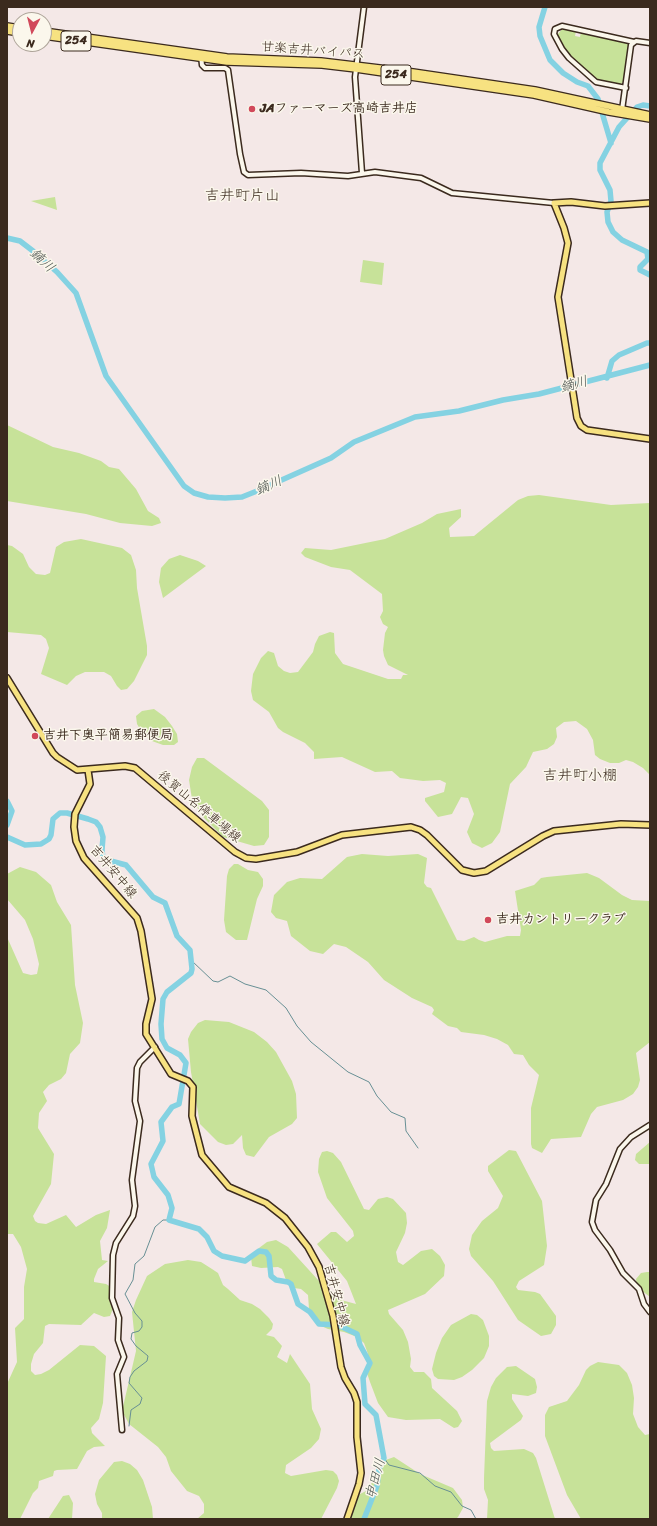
<!DOCTYPE html>
<meta charset="utf-8">
<style>
body{margin:0}
#map{position:relative;width:657px;height:1526px;overflow:hidden;background:#f4e8e7;font-family:Sriracha,sans-serif}
canvas{display:block}
.frame{position:absolute;inset:0;border:8px solid #3b2a1e;pointer-events:none}
.north{position:absolute;left:12px;top:12px;width:40px;height:40px;box-sizing:border-box;background:#fbf7ec;border:1px solid #aea59a;border-radius:50%;rotate:187deg;font-size:11px;font-weight:700;line-height:16px;text-align:center;color:#3b2a1e}
.north::after{content:'';display:block;margin:auto;width:14px;height:18px;background:#d1495b;clip-path:polygon(50% 0,100% 100%,50% 72%,0 100%)}
</style>
<div id="map">
<canvas width="657" height="1526"></canvas>
<div class="frame"></div>
<div class="north">N</div>
</div>
<script>
const g = document.querySelector('canvas').getContext('2d');
g.lineJoin = 'round';
function fill(path, color) {
  g.fillStyle = color;
  g.fill(path, 'evenodd');
}
function shape(rows) {
  const path = new Path2D();
  for (const r of rows) {
    path.moveTo(r[0], r[1]);
    for (let i = 2; i < r.length; i += 2) path.lineTo(r[i], r[i + 1]);
  }
  return path;
}
function stroke(path, color, width, dash) {
  g.strokeStyle = color;
  g.lineWidth = width;
  g.lineCap = dash ? 'butt' : 'round';
  g.setLineDash(dash || []);
  g.stroke(path);
}
function drawText(font, color, halo, rows, align = 'center') {
  g.font = font + ' Sriracha,"Klee One",sans-serif';
  g.lineWidth = 3;
  g.setLineDash([]);
  g.textBaseline = 'middle';
  g.strokeStyle = halo;
  g.fillStyle = color;
  for (const [text, x, y, turn = 0] of rows) {
    g.save();
    g.translate(x, y);
    g.rotate((+turn || 0) * Math.PI / 180);
    g.textAlign = isNaN(turn) ? turn : align;
    if (halo) g.strokeText(text, 0, 0);
    g.fillText(text, 0, 0);
    g.restore();
  }
}
const green = shape([
 [563,28,576,31,575,36,580,37,581,32,627,41,629,44,623,82,620,85,600,82,570,56,561,44,557,35],
 [55,197,57,210,31,201],
 [363,260,384,263,382,285,360,282],
 [7,425,53,447,79,453,101,461,109,467,119,469,136,489,148,511,159,518,161,523,152,526,120,523,86,514,7,501],
 [539,495,611,505,650,503,650,775,643,768,633,762,626,760,619,763,610,763,600,759,595,755,593,740,587,729,576,721,564,722,556,728,557,737,554,744,547,749,533,752,526,767,510,784,500,832,492,843,482,848,472,843,467,832,474,814,468,798,461,797,452,814,438,817,425,801,425,798,444,792,446,783,440,780,423,781,400,778,392,771,375,772,342,757,314,759,314,752,305,743,283,732,278,728,269,712,253,700,251,691,253,674,261,658,268,651,274,653,278,666,284,671,290,673,298,672,313,652,315,644,319,636,330,632,334,633,335,653,343,664,388,679,401,679,403,675,408,675,388,665,384,656,383,650,385,633,388,627,383,624,380,617,383,611,382,594,350,570,331,567,305,557,301,553,305,548,331,550,385,539,422,523,437,514,461,509,461,517,449,528,450,537,474,536,518,500,528,496],
 [81,539,122,548,131,555,136,570,137,588,147,646,147,655,134,681,127,689,121,690,117,686,111,676,104,672,85,672,76,676,67,685,41,674,49,648,46,639,41,635,7,632,7,545,12,546,23,554,29,567,36,574,45,575,50,573,56,547,64,542],
 [180,555,198,561,206,566,163,598,159,582,161,568,169,559],
 [154,709,165,717,172,726,177,734,178,742,174,745,163,745,152,741,143,734,137,724,136,716,142,711],
 [197,758,204,758,262,801,269,810,269,837,264,845,254,846,223,837,204,818,192,799,189,780,192,767],
 [362,854,388,856,418,854,427,858,424,883,427,887,431,888,457,940,464,941,474,937,479,940,485,942,507,936,520,936,521,930,515,891,534,885,541,878,547,877,587,873,599,878,622,895,632,900,650,901,650,1042,636,1053,640,1080,638,1087,633,1094,623,1100,597,1107,591,1114,581,1137,551,1139,542,1153,532,1148,531,1144,531,1108,539,1075,529,1065,523,1055,514,1054,508,1045,497,1039,484,1035,461,1032,457,1028,448,1026,432,1014,434,1010,432,1007,412,998,384,980,368,962,346,947,334,944,323,954,310,951,291,936,287,921,276,918,271,912,274,895,287,882,300,878,322,879,347,857],
 [234,864,238,864,248,870,258,872,263,879,263,886,257,899,247,940,236,940,226,932,224,920,227,876,229,869],
 [20,867,36,872,51,885,57,902,71,925,75,985,83,1023,80,1043,70,1054,66,1073,61,1079,49,1085,43,1092,47,1101,39,1113,38,1128,54,1154,51,1184,33,1216,35,1221,38,1223,46,1224,66,1215,76,1227,96,1215,110,1210,107,1228,100,1241,102,1260,108,1261,98,1269,94,1279,94,1282,106,1284,111,1287,110,1294,114,1306,110,1316,104,1317,94,1313,81,1325,49,1324,45,1326,43,1343,34,1354,31,1364,31,1371,35,1375,41,1374,49,1370,80,1345,94,1346,106,1356,103,1403,99,1419,91,1428,92,1433,105,1446,94,1447,87,1451,77,1469,57,1470,54,1471,53,1476,39,1481,38,1488,33,1493,20,1519,7,1519,7,1384,17,1362,15,1328,24,1319,24,1287,27,1269,21,1247,13,1234,7,1234,7,937,23,973,31,975,37,974,39,964,33,939,25,920,7,899,7,874],
 [205,1020,229,1022,254,1032,267,1042,276,1052,292,1081,296,1094,297,1118,292,1124,269,1137,254,1157,246,1155,243,1148,242,1135,233,1144,226,1145,218,1142,200,1124,191,1072,188,1039,191,1032,198,1023],
 [650,1142,650,1164,639,1164,635,1160,636,1154],
 [509,1150,516,1151,542,1201,547,1246,544,1265,519,1281,516,1287,518,1290,535,1292,540,1294,556,1316,556,1325,551,1334,541,1336,518,1320,493,1281,471,1256,469,1249,472,1235,482,1221,498,1208,503,1196,488,1171,488,1166],
 [327,1151,333,1153,341,1162,364,1209,369,1210,378,1199,387,1197,393,1199,406,1213,407,1223,405,1233,396,1252,398,1262,403,1265,421,1251,432,1249,440,1256,445,1265,444,1276,425,1294,388,1310,389,1314,403,1330,408,1342,411,1359,410,1367,414,1372,424,1372,431,1379,432,1388,457,1411,462,1421,458,1427,454,1428,440,1419,406,1420,388,1417,378,1403,370,1382,367,1373,368,1354,364,1343,357,1337,344,1332,328,1329,319,1325,309,1309,308,1295,301,1289,294,1288,292,1282,286,1280,282,1269,278,1267,261,1268,252,1266,251,1257,259,1248,267,1242,276,1240,288,1247,329,1292,341,1300,356,1304,347,1281,317,1244,331,1232,336,1232,347,1242,354,1236,353,1231,327,1198,318,1172,319,1159,322,1152],
 [188,1260,201,1262,212,1269,218,1273,223,1285,228,1289,240,1300,252,1304,260,1309,269,1318,273,1324,272,1329,266,1335,274,1337,282,1346,277,1357,287,1363,290,1354,310,1384,312,1409,321,1429,319,1439,311,1448,286,1465,285,1473,291,1476,326,1470,333,1471,337,1475,339,1481,337,1488,321,1519,197,1519,204,1513,204,1504,199,1496,187,1491,171,1471,166,1457,158,1447,129,1424,122,1411,136,1351,132,1312,136,1300,147,1276,165,1264],
 [647,1272,650,1272,650,1297,637,1287,636,1279,641,1273],
 [471,1314,477,1315,483,1320,489,1336,489,1346,484,1358,472,1370,462,1377,454,1380,438,1379,434,1376,432,1369,436,1353,442,1338,451,1325],
 [598,1362,619,1365,627,1373,632,1385,634,1398,633,1414,638,1427,645,1435,650,1434,650,1519,581,1519,567,1495,545,1436,545,1415,549,1407,567,1401,579,1385,586,1370,590,1366],
 [516,1366,535,1379,537,1387,536,1393,528,1396,512,1394,512,1399,523,1416,521,1420,490,1443,491,1448,494,1451,524,1449,533,1453,536,1458,555,1519,487,1519,488,1500,484,1489,484,1478,487,1401,491,1387,496,1378,507,1367],
 [394,1457,420,1474,453,1488,462,1500,463,1508,458,1517,456,1519,349,1519,358,1495,368,1490,383,1461],
 [122,1461,130,1464,137,1470,143,1480,152,1507,153,1519,102,1519,102,1513,97,1504,95,1494,99,1480,114,1462],
 [69,1495,73,1503,72,1519,48,1519,63,1496]
]);
const stream = shape([
 [192,961,213,981,218,982,230,976,245,984,266,990,286,1008,297,1026,311,1042,348,1072,369,1082,377,1096,391,1112,405,1118,406,1131,418,1148],
 [129,1426,131,1410,140,1404,142,1398,129,1383,130,1377,134,1371,147,1361,148,1356,136,1346,131,1339,132,1333,139,1331,142,1327,142,1321,135,1313,125,1294,133,1280,135,1264,144,1256,155,1227,163,1220,169,1220],
 [384,1458,389,1465,420,1473,435,1486,451,1492,462,1506,471,1510,476,1519]
]);
const river = shape([
 [545,7,539,27,540,36,550,60,563,73,577,82,588,86,598,99,611,143],
 [650,106,643,105,637,107,619,127,600,163,600,170,610,190,611,201,607,212,608,222,613,232,622,240,647,252,648,259,640,267,640,270,650,275],
 [7,238,20,241,33,251,57,272,76,293,106,376,184,486,194,493,208,497,225,498,242,497,257,491,331,458,354,442,415,417,459,411,503,400,539,394,650,365],
 [607,378,612,361,619,355,647,343,650,343],
 [7,801,12,811,7,825],
 [7,837,25,845,41,844,49,839,51,835,53,819,60,813,67,813,88,819,96,822,100,827,103,837,102,850,103,858,107,860,126,865,153,897,165,903,177,936,190,950,192,969,191,973,167,992,163,999,161,1024,162,1039,167,1048,180,1055,186,1063,179,1104,172,1107,161,1122,163,1141,151,1164,154,1177,168,1195,172,1208,169,1220,199,1229,207,1237,214,1251,222,1256,245,1261,259,1251,266,1252,269,1256,271,1276,276,1280,288,1282,291,1284,298,1304,310,1312,319,1324,338,1325,357,1334,360,1345,370,1363,363,1378,365,1404,376,1415,384,1458,379,1469,377,1486,364,1519]
]);
const minor = shape([
 [201,56,202,65,205,68,225,68,228,70,240,154,244,172,248,175,301,173,348,176,375,172,421,178,452,193,554,203],
 [626,88,596,82,569,58,562,49,554,34,555,29,562,26,634,42],
 [622,110,631,45,636,41,650,43],
 [362,173,355,77,364,7],
 [650,1125,631,1137,620,1149,606,1184,596,1200,592,1222,595,1230,610,1250,623,1273,639,1289,644,1304,650,1312],
 [122,1430,117,1374,124,1357,118,1340,119,1318,112,1298,113,1255,116,1243,133,1216,135,1206,132,1180,140,1121,135,1101,137,1068,140,1062,155,1047]
]);
const major = shape([
 [650,203,605,206,571,202,554,203,564,228,568,243,558,297,577,418,581,426,587,430,650,439],
 [7,678,53,753,57,757,77,770,125,766,135,768,235,852,246,858,256,859,297,852,342,835,411,827,420,830,427,835,462,870,474,873,486,871,543,836,554,831,621,824,650,825],
 [88,770,90,784,75,814,74,827,76,841,84,858,137,918,141,931,152,999,146,1024,146,1034,171,1074,188,1081,193,1087,192,1116,202,1155,229,1187,266,1203,285,1218,308,1247,319,1267,333,1316,341,1367,345,1378,354,1393,357,1402,357,1437,361,1473,359,1484,347,1519]
]);
const highway = shape([
 [7,26,20,28],
 [7,31,20,33],
 [44,31,227,57,321,61,413,72,535,90,650,115],
 [44,36,227,62,322,65,356,69,534,95,609,112,650,119]
]);
const markers = [
 [252,109,4,"#d1495b"],
 [35,736,4,"#d1495b"],
 [488,920,4,"#d1495b"]
];
const shields = [
 [76,41,30],
 [396,75,30]
];
const shieldNames = [
 ["254",76,41],
 ["254",396,75]
];
const streetNames = [
 ["甘楽吉井バイパス",313,51,4],
 ["後賀山名停車場線",199,807,40],
 ["吉井安中線",113,872,50],
 ["吉井安中線",336,1295,75]
];
const poiNames = [
 ["JAファーマーズ高崎吉井店",260,109],
 ["吉井下奥平簡易郵便局",43,736],
 ["吉井カントリークラブ",496,920]
];
const waterNames = [
 ["鏑川",42,261,43],
 ["鏑川",574,385,-15],
 ["鏑川",269,486,-23],
 ["申田川",376,1479,-75]
];
const quarterNames = [
 ["吉井町片山",242,196],
 ["吉井町小棚",580,776]
];
fill(green, '#c7e299');
stroke(stream, '#678f94', 1);
stroke(river, '#84d2e2', 5.5);
stroke(minor, '#3b2a1e', 7);
stroke(major, '#3b2a1e', 8);
stroke(highway, '#3b2a1e', 8);
stroke(minor, '#fbf7ec', 4);
stroke(major, '#f7e281', 5);
stroke(highway, '#f7e281', 5.5);
for (const [x, y, r, color] of markers) {
  const dot = new Path2D();
  dot.arc(x, y, r, 0, 2 * Math.PI);
  g.fillStyle = color;
  g.fill(dot);
  stroke(dot, '#fbf7ec', 1.5);
}
for (const [x, y, w] of shields) {
  const box = new Path2D();
  box.roundRect(x - w / 2, y - 10, w, 20, 3);
  g.fillStyle = '#fbf7ec';
  g.fill(box);
  stroke(box, '#3b2a1e', 1);
}
drawText('bold 12px', '#3b2a1e', null, shieldNames);
drawText('13px', '#3b2a1e', '#fbf7ec', streetNames);
drawText('bold 13px', '#3b2a1e', '#fbf7ec', poiNames, 'left');
drawText('italic 14px', '#4d544f', '#fbf7ec', waterNames);
drawText('15px', '#3b2a1e', '#fbf7ec', quarterNames);
</script>
